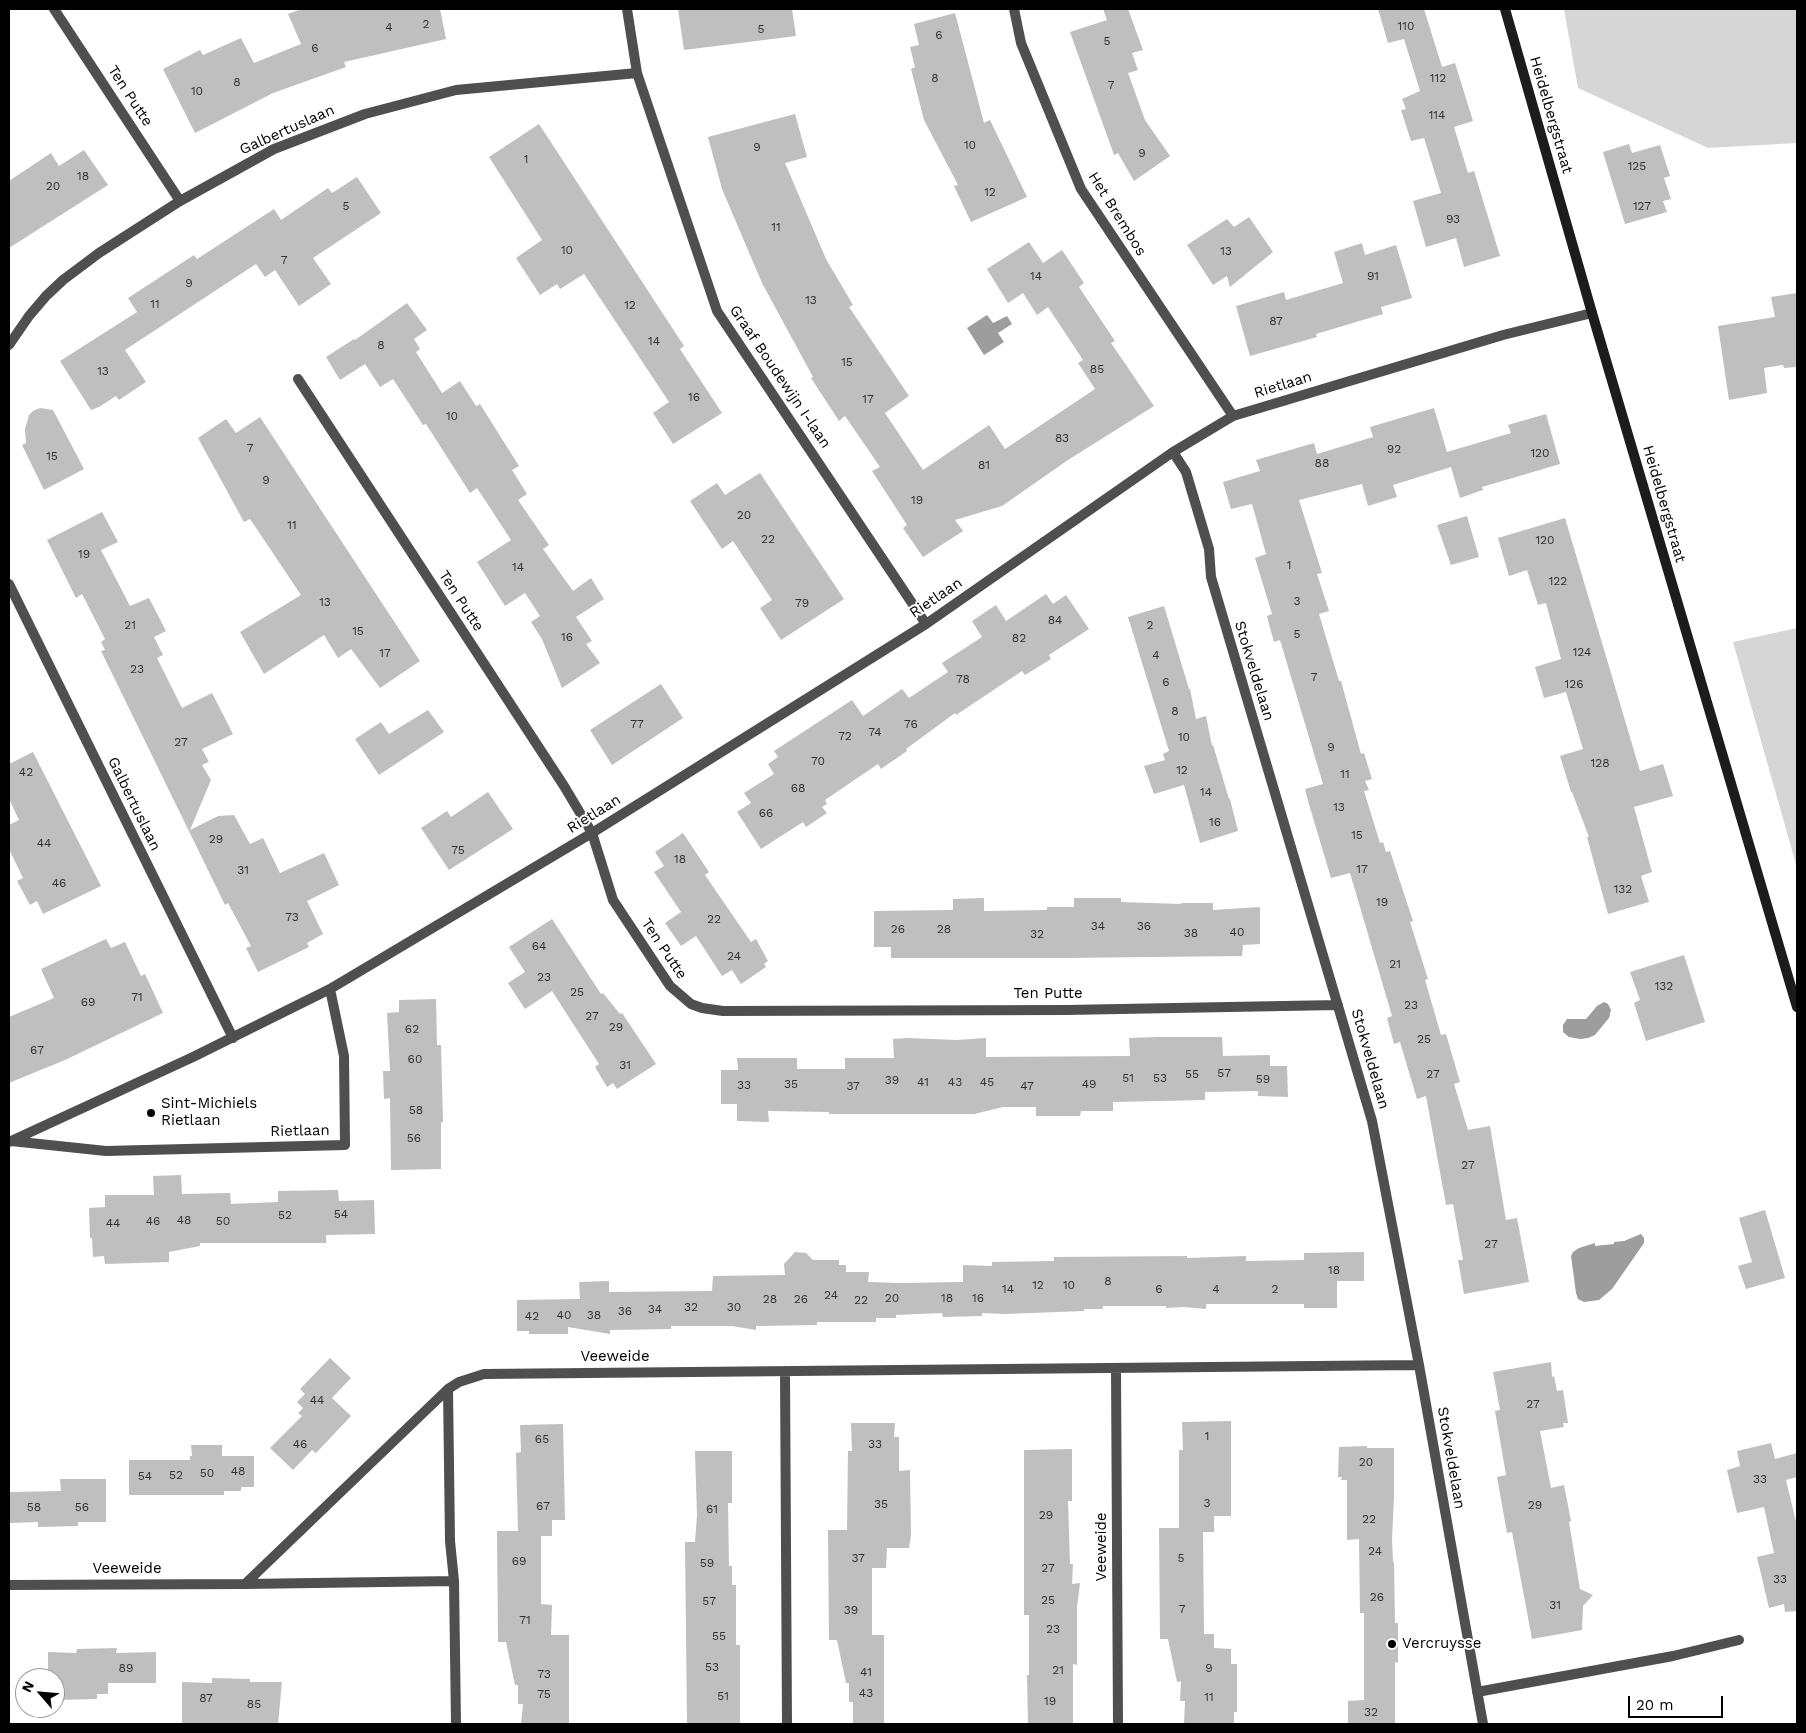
<!DOCTYPE html>
<style>
body{margin:0}
#map{position:relative;width:1806px;height:1733px;overflow:hidden;background:#fff;font-family:"Work Sans",sans-serif}
canvas{display:block}
.frame{position:absolute;inset:0;border:10px solid #000;pointer-events:none}
.north{position:absolute;left:15px;top:1668px;width:50px;height:50px;box-sizing:border-box;background:#fff;border:1px solid #999;border-radius:50%;rotate:297deg;font-size:14px;font-weight:700;line-height:20px;text-align:center;color:#000}
.north::after{content:'';display:block;margin:auto;width:18px;height:22px;background:#000;clip-path:polygon(50% 0,100% 100%,50% 72%,0 100%)}
.scale{position:absolute;left:1628px;top:1696px;width:95px;height:22px;box-sizing:border-box;border:2px solid #000;border-top:0;padding-left:6px;font-size:15px;line-height:18px;white-space:nowrap;color:#000;-webkit-text-stroke:4px #fff;paint-order:stroke}
</style>
<div id="map">
<canvas width="1806" height="1733"></canvas>
<div class="frame"></div>
<div class="north">N</div>
<div class="scale">20 m</div>
</div>
<script>
const g = document.querySelector('canvas').getContext('2d');
g.lineJoin = 'round';
function fill(path, color) {
  g.fillStyle = color;
  g.fill(path, 'evenodd');
}
function shape(rows) {
  const path = new Path2D();
  for (const r of rows) {
    path.moveTo(r[0], r[1]);
    for (let i = 2; i < r.length; i += 2) path.lineTo(r[i], r[i + 1]);
  }
  return path;
}
function stroke(path, color, width, dash) {
  g.strokeStyle = color;
  g.lineWidth = width;
  g.lineCap = dash ? 'butt' : 'round';
  g.setLineDash(dash || []);
  g.stroke(path);
}
function drawText(font, color, halo, rows, align = 'center') {
  g.font = font + ' "Work Sans",sans-serif';
  g.lineWidth = 4;
  g.setLineDash([]);
  g.textBaseline = 'middle';
  g.strokeStyle = halo;
  g.fillStyle = color;
  for (const [text, x, y, turn = 0] of rows) {
    g.save();
    g.translate(x, y);
    g.rotate((+turn || 0) * Math.PI / 180);
    g.textAlign = isNaN(turn) ? turn : align;
    if (halo) g.strokeText(text, 0, 0);
    g.fillText(text, 0, 0);
    g.restore();
  }
}
const green = shape([
 [1564,9,1797,9,1797,143,1708,148,1578,88],
 [1797,628,1797,868,1733,642]
]);
const water = shape([
 [987,315,993,323,1007,316,1012,324,998,333,1004,342,984,355,967,328],
 [1604,1002,1608,1004,1611,1010,1609,1018,1595,1035,1588,1038,1580,1039,1569,1037,1563,1032,1563,1025,1567,1019,1586,1019,1597,1006],
 [1641,1234,1644,1238,1644,1243,1612,1289,1599,1300,1584,1302,1578,1299,1576,1293,1571,1256,1573,1252,1579,1248,1595,1243,1595,1246,1614,1244,1614,1242,1624,1241]
]);
const building = shape([
 [302,9,440,9,446,39,344,62,346,67,273,93,195,133,163,69,200,50,203,55,241,38,254,63,301,44,288,14],
 [678,9,792,9,796,36,684,50],
 [1103,9,1128,9,1143,50,1132,53,1138,70,1128,73,1145,120,1170,156,1134,181,1118,153,1114,155,1070,32,1107,20],
 [1378,9,1424,9,1442,67,1455,63,1473,121,1454,127,1468,173,1474,171,1500,256,1464,267,1456,238,1426,247,1413,201,1441,193,1424,138,1411,141,1401,110,1406,109,1402,99,1420,91,1404,39,1388,43],
 [955,13,984,123,990,120,1027,197,971,222,954,186,958,185,924,120,911,69,915,67,910,47,919,45,914,24],
 [795,114,807,157,785,163,826,259,853,305,849,307,909,396,885,413,923,470,989,425,1005,449,1095,389,1078,363,1083,360,1048,307,1037,315,1023,293,1008,303,987,269,1029,242,1043,263,1062,250,1084,283,1079,287,1115,341,1111,343,1154,406,1068,460,1002,506,955,520,963,531,923,557,903,528,907,525,872,471,880,467,845,416,839,421,811,378,813,377,762,283,722,189,708,137],
 [539,124,684,346,680,349,722,413,673,444,653,413,669,402,584,274,560,289,557,284,540,295,516,258,542,240,489,157],
 [1629,144,1632,153,1660,145,1670,176,1664,178,1671,199,1663,201,1667,212,1625,224,1603,152],
 [84,150,108,185,9,248,9,181,51,153,59,166],
 [357,177,381,213,313,258,331,284,299,306,275,270,265,277,256,264,125,350,146,382,119,400,116,396,99,407,91,410,60,361,137,312,128,298,194,255,197,259,274,209,281,220,328,188,332,193],
 [1249,217,1273,252,1230,287,1227,276,1213,285,1187,245,1227,219,1234,227],
 [1362,243,1365,255,1396,245,1412,298,1381,307,1383,314,1316,334,1317,337,1250,356,1236,306,1284,292,1286,300,1343,283,1334,252],
 [1797,293,1797,367,1784,368,1783,365,1764,368,1767,393,1729,400,1718,326,1775,317,1771,297],
 [407,303,427,330,414,339,420,349,416,352,442,393,460,381,476,406,480,404,519,466,512,470,527,494,518,500,549,545,543,549,573,591,591,578,604,599,576,617,592,641,586,644,600,663,562,688,542,639,531,622,540,616,525,593,505,606,477,562,511,540,477,488,470,493,426,424,423,425,393,379,380,387,365,364,340,380,326,357,354,339,355,340],
 [40,408,53,410,84,469,44,490,22,445,26,443,25,429,29,415,33,411],
 [1434,408,1447,452,1511,433,1508,425,1546,414,1560,464,1482,487,1483,490,1460,498,1451,467,1393,485,1397,497,1368,506,1362,484,1299,500,1322,573,1317,574,1329,611,1319,614,1339,681,1341,681,1361,754,1364,753,1372,779,1365,781,1369,790,1364,791,1380,843,1383,842,1386,852,1390,851,1413,921,1410,922,1428,979,1425,980,1441,1035,1446,1034,1460,1082,1454,1084,1468,1130,1490,1126,1506,1220,1517,1218,1529,1282,1464,1294,1458,1260,1463,1260,1453,1204,1446,1205,1426,1096,1417,1099,1400,1042,1394,1044,1387,1018,1392,1016,1350,873,1331,878,1308,801,1305,789,1323,784,1280,640,1274,642,1270,628,1267,616,1272,614,1255,558,1266,554,1252,504,1231,509,1223,482,1260,471,1256,460,1314,443,1317,454,1373,437,1370,427],
 [260,417,420,661,380,688,351,649,338,658,324,635,264,674,240,632,301,595,250,519,244,522,198,438,226,419,236,433],
 [760,473,844,599,781,640,760,608,772,600,733,541,722,549,690,501,717,483,725,495],
 [102,512,118,542,101,550,130,606,149,598,166,631,154,637,163,655,157,658,182,708,212,693,233,734,202,749,209,762,202,765,211,780,190,830,218,816,234,815,250,844,263,838,280,873,324,853,339,885,307,901,323,934,307,943,309,947,258,972,246,948,251,946,228,903,225,905,101,651,105,650,101,642,105,639,82,594,76,598,47,540],
 [1467,516,1479,557,1451,565,1437,525],
 [1565,518,1640,771,1663,764,1673,796,1634,807,1652,872,1641,876,1649,902,1608,914,1587,837,1589,837,1572,792,1571,792,1560,756,1583,749,1566,692,1544,698,1535,667,1561,659,1546,603,1538,605,1527,570,1509,576,1498,538],
 [1046,594,1053,604,1066,595,1089,629,1049,655,1051,659,1025,675,1022,671,956,715,955,713,906,749,907,751,881,769,878,764,825,800,827,804,822,807,827,813,806,827,803,822,761,849,737,812,751,803,744,793,774,774,768,764,778,757,774,751,852,700,863,716,902,689,909,698,948,672,942,663,982,637,972,621,996,605,1006,621],
 [1164,606,1189,689,1190,689,1196,719,1206,716,1212,746,1213,745,1229,799,1230,799,1238,831,1200,843,1184,785,1154,794,1144,766,1165,760,1163,754,1169,751,1128,617],
 [661,684,683,718,612,765,590,730],
 [428,710,444,732,379,775,355,739,381,722,389,734],
 [33,752,101,886,43,914,37,901,30,905,17,881,23,878,9,849,9,825,19,820,9,799,9,764],
 [488,792,513,829,449,870,421,828,447,811,451,817],
 [683,833,709,872,705,875,751,942,756,939,768,961,764,964,766,967,741,984,732,970,722,976,696,936,681,946,665,923,681,912,654,872,664,866,655,852],
 [984,898,984,911,1047,910,1047,907,1074,907,1074,898,1121,898,1121,902,1181,904,1181,903,1213,903,1213,910,1260,907,1260,944,1243,945,1242,956,1063,958,891,958,891,947,874,947,874,911,953,910,953,899],
 [552,919,601,994,603,993,620,1014,622,1013,656,1064,617,1089,613,1083,607,1087,595,1067,599,1064,552,991,525,1009,508,983,525,972,509,947],
 [106,939,111,948,125,942,141,976,145,974,163,1013,65,1060,9,1083,9,1017,54,998,41,969],
 [1684,955,1705,1022,1646,1041,1634,1003,1640,1000,1630,972],
 [436,999,437,1045,441,1045,443,1122,441,1122,441,1169,391,1170,390,1098,384,1099,383,1071,390,1071,387,1013,399,1012,399,1000],
 [1158,1037,1222,1037,1223,1056,1270,1055,1270,1066,1287,1066,1288,1097,1258,1096,1258,1091,1205,1092,1205,1100,1113,1102,1113,1111,1081,1111,1080,1116,1036,1116,1036,1107,1003,1107,974,1114,829,1114,829,1112,768,1111,769,1122,737,1121,737,1104,721,1104,721,1070,738,1070,737,1058,797,1058,797,1069,845,1069,845,1058,894,1058,893,1039,907,1038,957,1040,986,1038,986,1057,1130,1056,1129,1038],
 [181,1175,182,1194,230,1193,231,1204,278,1202,278,1191,338,1190,339,1201,374,1200,375,1234,326,1235,326,1243,200,1243,200,1246,169,1252,169,1262,105,1264,104,1256,93,1257,92,1238,90,1238,89,1208,105,1207,105,1195,154,1195,153,1176],
 [1765,1210,1785,1278,1746,1289,1738,1266,1752,1262,1739,1218],
 [795,1252,806,1253,813,1260,839,1260,839,1265,846,1265,846,1272,869,1272,868,1282,899,1283,963,1282,963,1265,992,1266,992,1262,1054,1261,1054,1257,1187,1256,1187,1258,1246,1256,1246,1261,1304,1260,1304,1253,1364,1252,1364,1281,1337,1281,1337,1308,1304,1308,1304,1304,1206,1304,1206,1309,1184,1307,1166,1308,1166,1306,1103,1306,1103,1309,1084,1309,1084,1311,1005,1314,982,1313,982,1316,943,1317,942,1313,896,1315,896,1318,876,1318,876,1322,817,1322,817,1325,756,1326,756,1330,732,1326,671,1326,671,1329,610,1330,610,1334,568,1327,568,1334,529,1334,529,1331,517,1331,517,1300,580,1299,579,1282,609,1281,609,1292,712,1291,713,1276,785,1275,784,1264],
 [330,1358,351,1378,332,1398,351,1416,316,1453,312,1450,293,1470,270,1448,302,1416,298,1413,303,1408,297,1402,305,1394,300,1389],
 [1551,1362,1552,1377,1554,1376,1557,1391,1563,1390,1568,1423,1563,1423,1564,1427,1540,1431,1551,1488,1564,1485,1571,1521,1569,1522,1580,1589,1593,1595,1583,1606,1582,1630,1532,1639,1512,1532,1507,1533,1497,1477,1506,1475,1495,1411,1500,1410,1493,1372],
 [1231,1421,1231,1516,1214,1516,1214,1532,1203,1532,1204,1634,1214,1634,1214,1648,1231,1649,1231,1664,1237,1664,1237,1712,1234,1712,1234,1724,1184,1724,1185,1701,1180,1701,1181,1681,1177,1682,1168,1639,1160,1639,1159,1528,1179,1528,1179,1450,1183,1450,1182,1422],
 [851,1423,895,1423,894,1437,899,1437,899,1471,910,1470,911,1535,909,1548,887,1548,886,1568,872,1568,872,1635,884,1635,884,1724,853,1724,853,1702,849,1702,849,1683,846,1683,837,1640,829,1640,828,1530,847,1530,848,1451,852,1451],
 [563,1424,565,1520,552,1520,552,1536,541,1536,541,1604,552,1605,551,1635,569,1635,569,1724,521,1724,523,1704,518,1704,518,1685,515,1685,506,1642,498,1642,497,1531,518,1531,516,1453,521,1452,520,1425],
 [1771,1443,1775,1459,1797,1453,1797,1477,1786,1480,1797,1526,1797,1611,1785,1612,1784,1604,1769,1608,1757,1557,1774,1553,1764,1507,1737,1513,1727,1470,1740,1466,1737,1451],
 [191,1445,222,1445,222,1456,254,1456,254,1487,241,1487,241,1491,224,1491,224,1495,129,1495,129,1460,190,1460,190,1456,192,1456],
 [1367,1446,1367,1448,1394,1448,1394,1496,1392,1539,1393,1562,1394,1562,1395,1623,1398,1623,1398,1663,1395,1662,1395,1724,1348,1724,1348,1701,1364,1700,1364,1613,1360,1613,1359,1539,1347,1540,1347,1480,1341,1480,1342,1477,1338,1477,1339,1447],
 [1072,1449,1072,1501,1068,1501,1070,1564,1073,1564,1072,1584,1080,1583,1077,1607,1077,1665,1073,1664,1073,1724,1028,1724,1027,1675,1029,1675,1029,1615,1024,1615,1024,1450],
 [695,1451,732,1451,732,1503,728,1503,729,1566,732,1566,732,1585,736,1585,736,1645,740,1645,740,1724,687,1724,685,1542,695,1542,697,1516],
 [60,1479,106,1479,106,1522,78,1522,78,1526,38,1527,38,1522,10,1523,10,1492,61,1491],
 [117,1648,116,1653,156,1652,156,1683,108,1683,108,1694,97,1694,97,1699,55,1700,55,1678,48,1678,48,1652,76,1653,77,1649],
 [212,1678,250,1679,250,1682,282,1682,278,1724,182,1724,182,1682,212,1683]
]);
const minor = shape([
 [54,9,180,201],
 [627,9,637,73,717,311,926,624],
 [1014,9,1021,43,1081,189,1233,416],
 [9,345,29,316,46,296,63,280,99,253,180,201,274,149,365,114,456,90,637,73],
 [298,379,564,786,592,833,613,900,670,986,691,1004,702,1008,723,1011,1066,1010,1338,1005],
 [1173,452,1186,472,1209,549,1211,577,1372,1121,1419,1365,1483,1724],
 [9,584,233,1038],
 [11,1141,106,1151,345,1145,344,1056,330,989],
 [9,1142,193,1057,330,989,592,833,926,624,1173,452,1233,416,1503,335,1592,313],
 [1116,1369,1118,1724],
 [785,1371,787,1724],
 [448,1389,450,1541,454,1581,456,1724],
 [245,1584,454,1581],
 [9,1585,245,1584,448,1389,459,1382,484,1374,1419,1365],
 [1477,1692,1673,1656,1739,1640]
]);
const secondary = shape([
 [1505,9,1592,313,1797,1007]
]);
const markers = [
 [151,1113,5,"#000"],
 [1392,1644,5,"#000"]
];
const numberNames = [
 ["2",426,24],
 ["110",1406,26],
 ["4",389,27],
 ["5",761,29],
 ["6",939,35],
 ["5",1107,41],
 ["6",315,48],
 ["8",935,78],
 ["112",1438,78],
 ["8",237,82],
 ["7",1111,85],
 ["10",197,91],
 ["114",1437,115],
 ["10",970,145],
 ["9",757,147],
 ["9",1142,153],
 ["1",526,159],
 ["125",1637,166],
 ["18",83,176],
 ["20",53,186],
 ["12",990,192],
 ["5",346,206],
 ["127",1642,206],
 ["93",1453,219],
 ["11",776,227],
 ["10",567,250],
 ["13",1226,251],
 ["7",284,260],
 ["14",1036,276],
 ["91",1373,276],
 ["9",189,283],
 ["13",811,300],
 ["11",155,304],
 ["12",630,305],
 ["87",1276,321],
 ["14",654,341],
 ["8",381,345],
 ["15",847,362],
 ["85",1097,369],
 ["13",103,371],
 ["16",694,397],
 ["17",868,399],
 ["10",452,416],
 ["83",1062,438],
 ["7",250,448],
 ["92",1394,449],
 ["120",1540,453],
 ["15",52,456],
 ["88",1322,463],
 ["81",984,465],
 ["9",266,480],
 ["19",917,500],
 ["20",744,515],
 ["11",292,525],
 ["22",768,539],
 ["120",1545,540],
 ["19",84,554],
 ["1",1289,565],
 ["14",518,567],
 ["122",1558,581],
 ["3",1297,601],
 ["13",325,602],
 ["79",802,603],
 ["84",1055,620],
 ["21",130,625],
 ["2",1150,625],
 ["15",358,631],
 ["5",1297,634],
 ["16",567,637],
 ["82",1019,638],
 ["124",1582,652],
 ["17",385,653],
 ["4",1156,655],
 ["23",137,669],
 ["7",1314,677],
 ["78",963,679],
 ["6",1166,682],
 ["126",1574,684],
 ["8",1175,711],
 ["77",637,724],
 ["76",911,724],
 ["74",875,732],
 ["72",845,736],
 ["10",1184,737],
 ["27",181,742],
 ["9",1331,747],
 ["70",818,761],
 ["128",1600,763],
 ["12",1182,770],
 ["42",26,772],
 ["11",1345,774],
 ["68",798,788],
 ["14",1206,792],
 ["13",1339,807],
 ["66",766,813],
 ["16",1215,822],
 ["15",1357,835],
 ["29",216,839],
 ["44",44,843],
 ["75",458,850],
 ["18",680,859],
 ["17",1362,869],
 ["31",243,870],
 ["46",59,883],
 ["132",1623,889],
 ["19",1382,902],
 ["73",292,917],
 ["22",714,919],
 ["34",1098,926],
 ["36",1144,926],
 ["26",898,929],
 ["28",944,929],
 ["40",1237,932],
 ["38",1191,933],
 ["32",1037,934],
 ["64",539,946],
 ["24",734,956],
 ["21",1395,964],
 ["23",544,977],
 ["132",1664,986],
 ["25",577,992],
 ["71",137,997],
 ["69",88,1002],
 ["23",1411,1005],
 ["27",592,1016],
 ["29",616,1027],
 ["62",412,1029],
 ["25",1424,1039],
 ["67",37,1050],
 ["60",415,1059],
 ["31",625,1065],
 ["57",1224,1073],
 ["55",1192,1074],
 ["27",1433,1074],
 ["51",1128,1078],
 ["53",1160,1078],
 ["59",1263,1079],
 ["39",892,1080],
 ["41",923,1082],
 ["43",955,1082],
 ["45",987,1082],
 ["35",791,1084],
 ["49",1089,1084],
 ["33",744,1085],
 ["37",853,1086],
 ["47",1027,1086],
 ["58",416,1110],
 ["56",414,1138],
 ["27",1468,1165],
 ["54",341,1214],
 ["52",285,1215],
 ["48",184,1220],
 ["46",153,1221],
 ["50",223,1221],
 ["44",113,1223],
 ["27",1491,1244],
 ["18",1334,1270],
 ["8",1108,1281],
 ["12",1038,1285],
 ["10",1069,1285],
 ["14",1008,1289],
 ["6",1159,1289],
 ["4",1216,1289],
 ["2",1275,1289],
 ["24",831,1295],
 ["20",892,1298],
 ["18",947,1298],
 ["16",978,1298],
 ["28",770,1299],
 ["26",801,1299],
 ["22",861,1300],
 ["32",691,1307],
 ["30",734,1307],
 ["34",655,1309],
 ["36",625,1311],
 ["40",564,1315],
 ["38",594,1315],
 ["42",532,1316],
 ["44",317,1400],
 ["27",1533,1404],
 ["1",1207,1436],
 ["65",542,1439],
 ["46",300,1444],
 ["33",875,1444],
 ["20",1366,1462],
 ["48",238,1471],
 ["50",207,1473],
 ["52",176,1475],
 ["54",145,1476],
 ["33",1760,1479],
 ["3",1207,1503],
 ["35",881,1504],
 ["29",1535,1505],
 ["67",543,1506],
 ["58",34,1507],
 ["56",82,1507],
 ["61",712,1509],
 ["29",1046,1515],
 ["22",1369,1519],
 ["24",1375,1551],
 ["37",858,1558],
 ["5",1181,1558],
 ["69",519,1561],
 ["59",707,1563],
 ["27",1048,1568],
 ["33",1780,1579],
 ["26",1377,1597],
 ["25",1048,1600],
 ["57",709,1601],
 ["31",1555,1605],
 ["7",1182,1609],
 ["39",851,1610],
 ["71",525,1620],
 ["23",1053,1629],
 ["55",719,1636],
 ["53",712,1667],
 ["89",126,1668],
 ["9",1209,1668],
 ["21",1058,1670],
 ["41",866,1672],
 ["73",544,1674],
 ["43",866,1693],
 ["75",544,1694],
 ["51",723,1696],
 ["11",1209,1697],
 ["87",206,1698],
 ["19",1050,1701],
 ["85",254,1704],
 ["32",1371,1712]
];
const streetNames = [
 ["Ten Putte",130,96,57],
 ["Heidelbergstraat",1551,115,74],
 ["Galbertuslaan",287,130,-24],
 ["Het Brembos",1117,214,58],
 ["Graaf Boudewijn I-laan",780,377,56],
 ["Rietlaan",1283,385,-17],
 ["Heidelbergstraat",1664,504,74],
 ["Rietlaan",936,598,-34],
 ["Ten Putte",461,601,57],
 ["Stokveldelaan",1254,671,73],
 ["Galbertuslaan",134,804,64],
 ["Rietlaan",594,814,-32],
 ["Ten Putte",664,949,56],
 ["Ten Putte",1048,994],
 ["Stokveldelaan",1370,1059,74],
 ["Rietlaan",300,1131,-1],
 ["Veeweide",615,1357],
 ["Stokveldelaan",1451,1458,80],
 ["Veeweide",1102,1547,-90],
 ["Veeweide",127,1569]
];
const poiNames = [
 ["Sint-Michiels",161,1104],
 ["Rietlaan",161,1121],
 ["Vercruysse",1402,1644]
];
fill(green, '#d6d6d6');
fill(water, '#9d9d9d');
fill(building, '#bfbfbf');
stroke(minor, '#4f4f4f', 10);
stroke(secondary, '#1c1c1c', 10);
for (const [x, y, r, color] of markers) {
  const dot = new Path2D();
  dot.arc(x, y, r, 0, 2 * Math.PI);
  g.fillStyle = color;
  g.fill(dot);
  stroke(dot, '#fff', 2);
}
drawText('12px', '#303030', null, numberNames);
drawText('15px', '#000', '#fff', streetNames);
drawText('15px', '#000', '#fff', poiNames, 'left');
</script>
